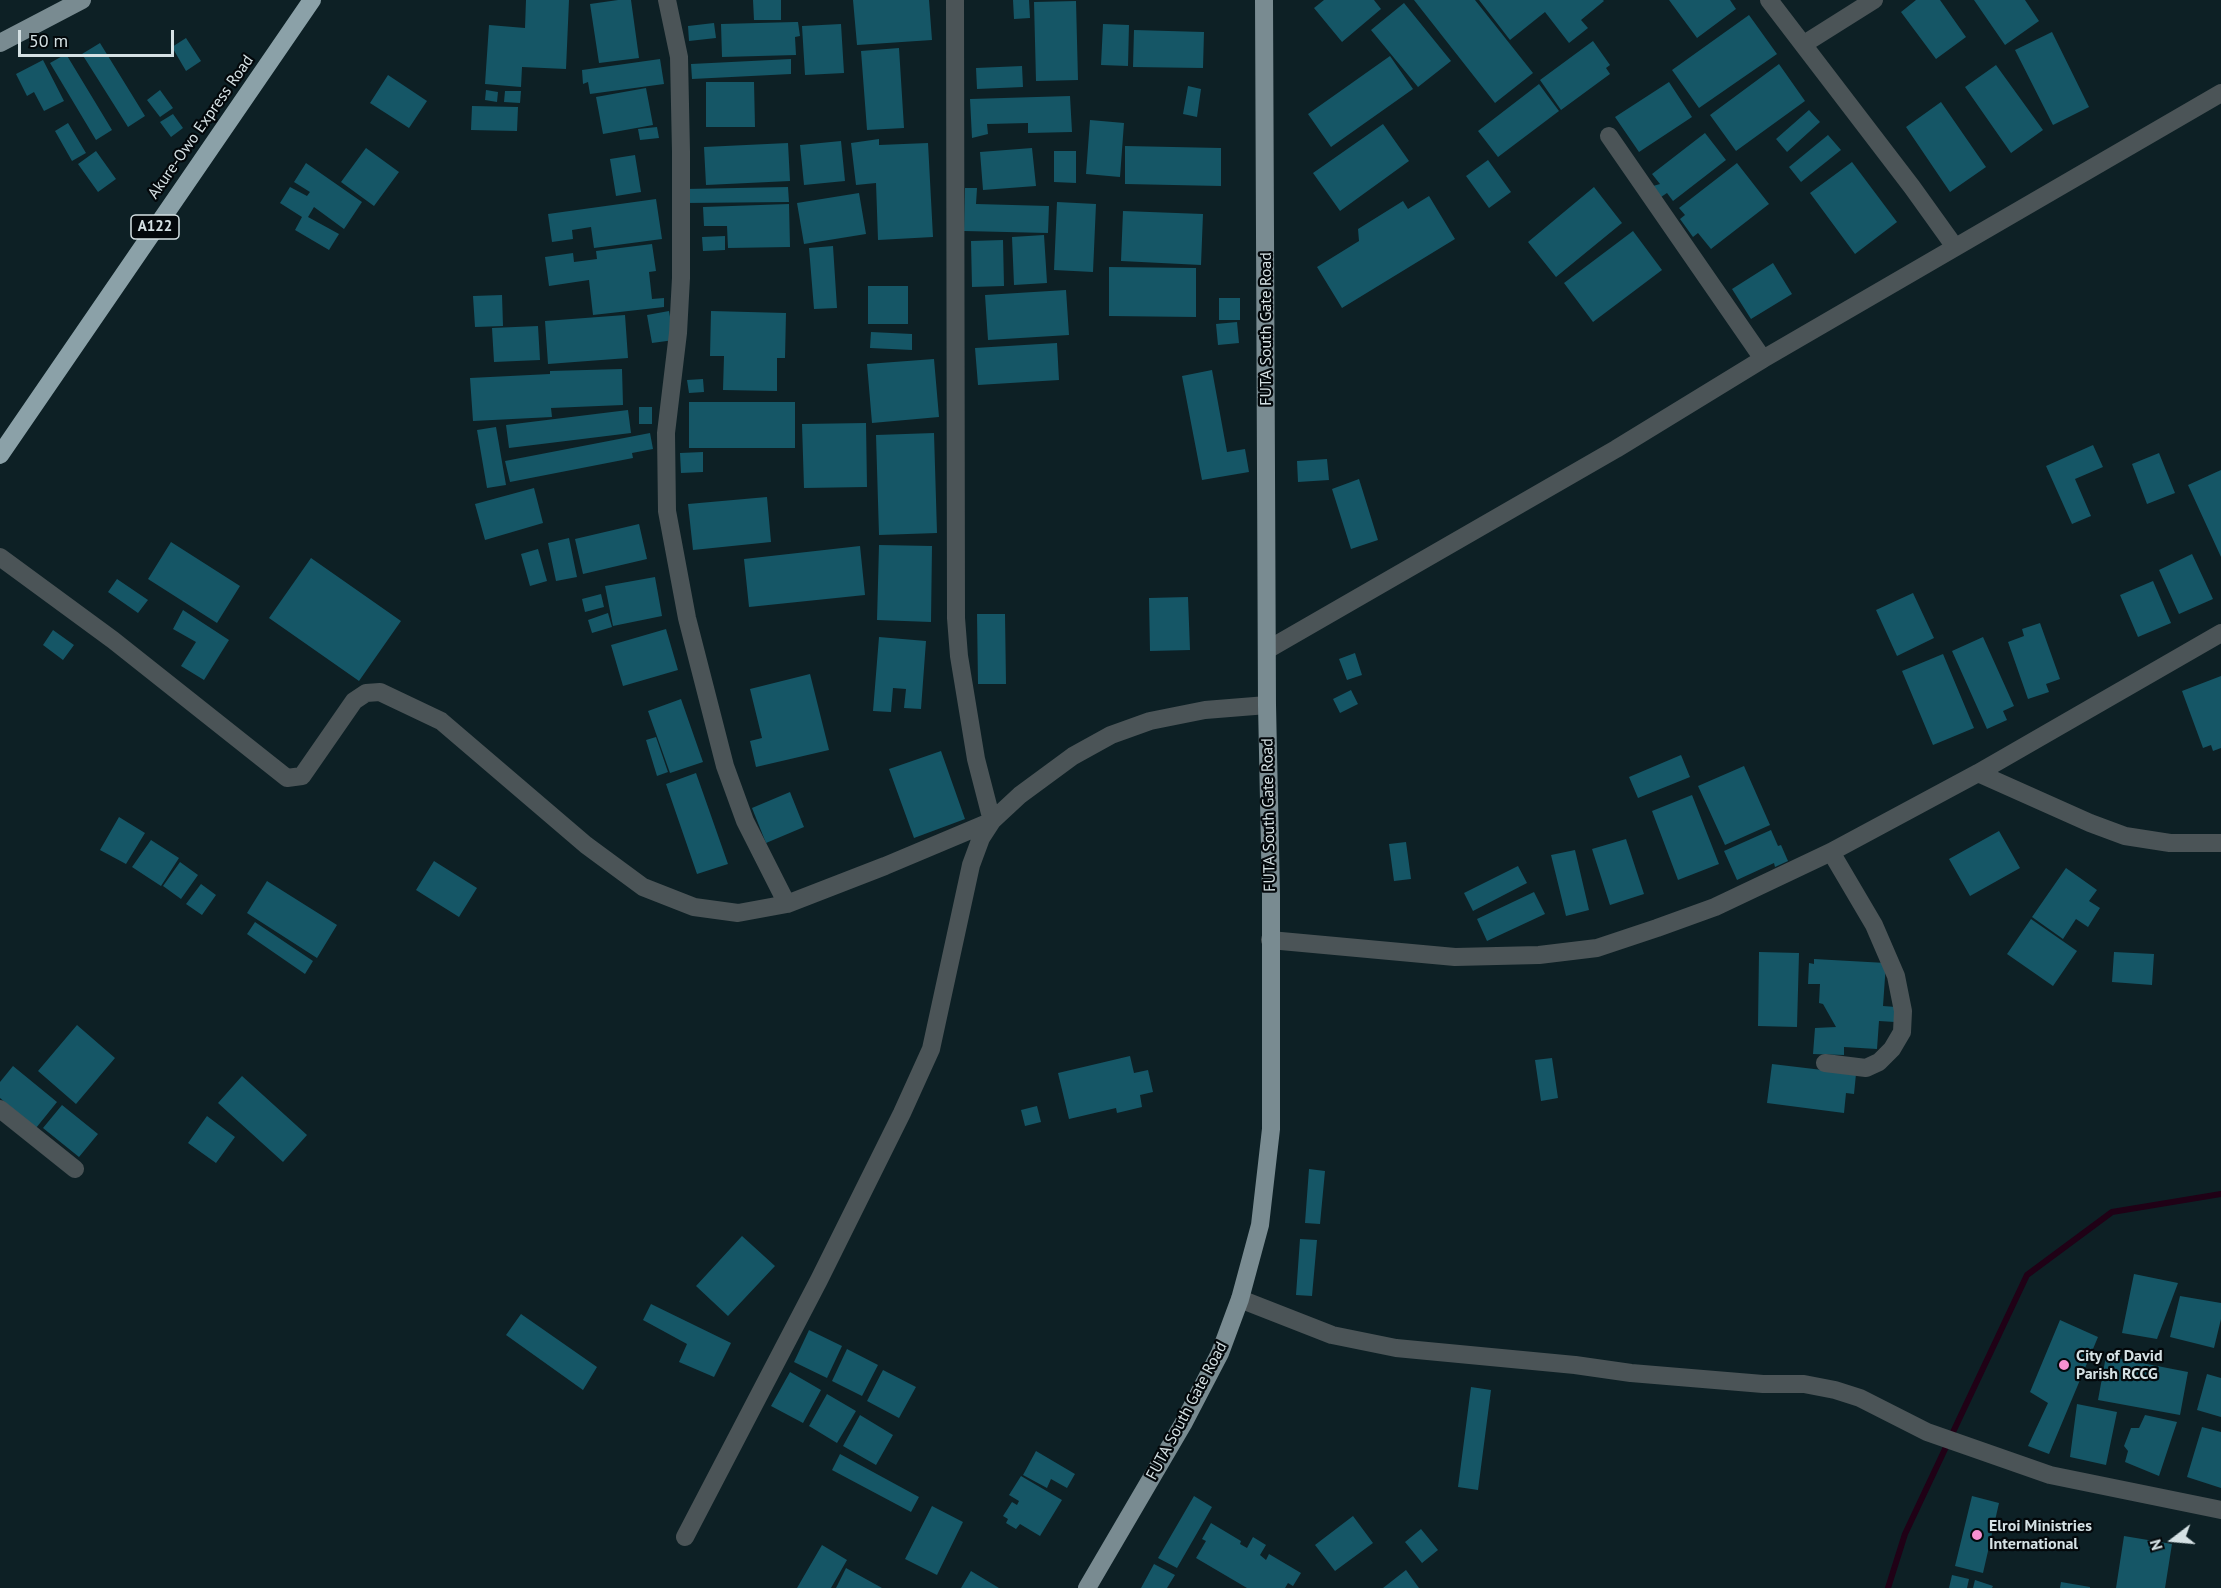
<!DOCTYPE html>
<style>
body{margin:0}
#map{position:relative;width:2221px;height:1588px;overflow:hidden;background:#0d2025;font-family:"PT Sans",sans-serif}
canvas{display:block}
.north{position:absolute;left:2143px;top:1510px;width:60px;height:60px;-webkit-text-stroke:4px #03080b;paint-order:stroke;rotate:254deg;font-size:16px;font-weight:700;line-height:24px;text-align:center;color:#d5e1e4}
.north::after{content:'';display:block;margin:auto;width:21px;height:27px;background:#d5e1e4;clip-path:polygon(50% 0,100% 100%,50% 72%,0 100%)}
.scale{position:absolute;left:18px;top:30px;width:156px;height:27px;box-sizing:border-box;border:3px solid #d5e1e4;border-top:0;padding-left:8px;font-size:18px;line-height:21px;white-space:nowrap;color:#d5e1e4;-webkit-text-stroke:4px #03080b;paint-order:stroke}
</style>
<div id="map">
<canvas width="2221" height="1588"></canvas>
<div class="north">N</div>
<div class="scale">50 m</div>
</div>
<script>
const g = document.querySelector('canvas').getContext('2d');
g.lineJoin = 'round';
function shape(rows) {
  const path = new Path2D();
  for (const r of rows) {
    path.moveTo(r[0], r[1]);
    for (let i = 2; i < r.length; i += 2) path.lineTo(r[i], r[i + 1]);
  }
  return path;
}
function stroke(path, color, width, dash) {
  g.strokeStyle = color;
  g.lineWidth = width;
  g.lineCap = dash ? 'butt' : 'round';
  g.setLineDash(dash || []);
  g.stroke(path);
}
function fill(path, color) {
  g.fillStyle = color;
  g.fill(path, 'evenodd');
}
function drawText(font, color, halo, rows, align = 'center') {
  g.font = font + ' "PT Sans",sans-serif';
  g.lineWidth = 4.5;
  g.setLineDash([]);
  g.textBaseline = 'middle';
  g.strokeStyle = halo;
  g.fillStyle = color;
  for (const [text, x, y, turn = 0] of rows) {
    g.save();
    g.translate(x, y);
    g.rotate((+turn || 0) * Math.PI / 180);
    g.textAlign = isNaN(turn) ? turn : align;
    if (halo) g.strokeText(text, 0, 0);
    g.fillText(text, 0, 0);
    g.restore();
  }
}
const stream = shape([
 [1888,1588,1905,1534,2027,1275,2112,1212,2221,1194]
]);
const building = shape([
 [526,0,569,0,566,69,522,67,521,87,485,84,489,25,525,28],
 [618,0,631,0,639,58,599,63,590,4],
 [753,0,781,0,781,20,754,20],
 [853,0,929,0,932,40,857,45],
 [1013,0,1029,0,1030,18,1014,19],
 [1324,0,1374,0,1381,9,1342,42,1314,8],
 [1414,0,1475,0,1533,73,1495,103],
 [1479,0,1603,0,1604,1,1581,20,1588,28,1569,43,1545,12,1510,40],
 [1669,0,1730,0,1736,9,1697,38],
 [1916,0,1940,0,1966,37,1936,59,1901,12],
 [1974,0,2025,0,2039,21,2005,45],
 [1076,1,1078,80,1036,81,1034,2],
 [1404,3,1451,61,1418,87,1371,30],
 [1749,15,1777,54,1699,108,1672,70],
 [795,22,798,22,800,36,795,37,796,55,722,57,721,24],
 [714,23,716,38,689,41,688,26],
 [841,24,844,73,805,75,802,26],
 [1103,24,1129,25,1128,66,1101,65],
 [1134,30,1204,32,1203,68,1133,67],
 [2052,32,2089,107,2053,125,2015,50],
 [186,38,201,61,186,71,172,47],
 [1593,41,1610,65,1606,68,1610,74,1561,110,1540,80],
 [100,43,145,116,128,127,82,54],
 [899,48,904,128,867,130,861,51],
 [66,54,112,130,96,140,50,63],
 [1390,56,1413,89,1331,147,1308,114],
 [660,59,664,84,590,94,588,82,583,84,582,70],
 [791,59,791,74,692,79,691,64],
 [43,60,64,101,44,111,34,92,27,96,16,74],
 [1779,64,1805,101,1736,151,1710,115],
 [1996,65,2043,130,2011,153,1965,87],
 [1022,66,1023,87,977,89,976,68],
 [388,75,427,101,409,128,370,103],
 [706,82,754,82,755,127,706,127],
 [1669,82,1692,117,1639,152,1615,117],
 [1539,84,1559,111,1498,157,1478,131],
 [1188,86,1201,89,1197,117,1183,114],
 [646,88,653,125,603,134,596,97],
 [160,90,173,108,160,117,147,100],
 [486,90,498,92,497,102,485,100],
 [505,91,521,91,520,103,504,102],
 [1070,96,1072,132,1028,133,1028,123,987,124,988,134,972,138,970,99],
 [1941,102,1986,167,1950,192,1906,127],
 [472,106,518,107,517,131,471,130],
 [1809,110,1820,122,1787,152,1776,139],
 [173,114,183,128,171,137,160,122],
 [1090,120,1124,123,1120,177,1086,174],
 [68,123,86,153,72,161,55,131],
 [1383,124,1409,161,1340,211,1313,173],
 [657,127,659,138,640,140,638,129],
 [1705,133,1726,160,1673,201,1667,193,1661,197,1653,186,1660,184,1652,174],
 [1828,135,1841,150,1801,182,1789,167],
 [879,139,879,145,928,143,933,237,878,240,876,183,856,185,851,143],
 [841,141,845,181,804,185,800,145],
 [788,143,790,181,706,185,704,147],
 [1125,146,1221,148,1221,186,1125,184],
 [366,148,399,172,374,206,341,182],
 [1032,148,1036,186,983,190,980,152],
 [96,151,116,179,98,192,78,164],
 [1054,151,1076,151,1076,183,1054,182],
 [635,155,641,192,616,196,610,159],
 [1488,160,1511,192,1489,208,1466,176],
 [1852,162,1897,222,1855,254,1810,193],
 [306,163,362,202,344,229,314,207,308,217,339,234,329,250,295,230,302,217,280,203,290,187,307,196,310,192,294,182],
 [1737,163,1769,204,1711,249,1698,233,1693,237,1680,219,1685,215,1679,208],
 [788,187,789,202,685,203,685,189],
 [1594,187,1622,223,1556,277,1528,242],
 [965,188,977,188,976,204,1049,206,1048,233,964,231],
 [859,193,866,234,804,244,797,203],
 [1429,196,1455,239,1342,308,1317,267,1359,241,1358,229,1403,201,1408,209],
 [656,199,662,239,594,248,591,227,572,230,573,239,552,242,548,214],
 [1057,202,1096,204,1093,272,1054,270],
 [789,204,790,247,728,248,727,226,704,226,703,207],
 [1123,211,1203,214,1201,265,1121,261],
 [1633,231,1662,270,1593,322,1564,283],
 [1044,235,1047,283,1014,285,1012,237],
 [725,236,725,250,703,251,702,237],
 [1003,240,1004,286,972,287,971,241],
 [652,244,656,271,649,272,652,299,664,298,664,307,593,315,589,280,549,286,545,257,573,253,574,262,597,259,596,251],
 [833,246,837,308,814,309,809,248],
 [1773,263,1792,294,1751,319,1732,289],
 [1109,267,1196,268,1196,317,1109,316],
 [868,286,908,286,908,324,868,324],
 [1066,290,1069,335,988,340,985,295],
 [502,295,503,326,475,327,473,296],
 [1219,298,1240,298,1240,320,1219,320],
 [669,311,674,340,652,343,647,315],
 [711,311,786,313,785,358,777,358,777,391,723,390,724,356,710,356],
 [625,315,628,358,548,364,545,321],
 [1237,322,1239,343,1218,345,1216,324],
 [538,326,540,360,494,362,492,328],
 [871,332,912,334,912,350,870,348],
 [1057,343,1059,380,978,385,975,348],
 [934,359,939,417,872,423,867,364],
 [622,369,623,405,551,408,552,417,473,421,470,378,550,374,550,371],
 [1212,370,1227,452,1245,449,1249,472,1202,480,1182,376],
 [703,379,704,392,689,393,687,380],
 [689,402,795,402,795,448,689,448],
 [639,407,652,407,652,424,639,424],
 [628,410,631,433,509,448,506,425],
 [866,423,867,487,804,488,802,424],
 [496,427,506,485,487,488,477,430],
 [650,433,653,449,632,453,633,458,510,482,505,461],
 [934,433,937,533,879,535,876,435],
 [2093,445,2103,467,2075,479,2091,516,2072,524,2046,466],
 [703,452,703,472,681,473,680,453],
 [2159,453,2175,493,2147,504,2132,464],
 [1327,459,1329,480,1298,482,1297,461],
 [2221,470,2221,557,2188,485],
 [1359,479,1378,540,1351,549,1332,489],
 [534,488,543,523,485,540,475,504],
 [767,497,771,542,693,550,688,504],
 [639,524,647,559,583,574,575,539],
 [569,538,577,577,556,581,548,543],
 [171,542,240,586,217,623,148,579],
 [879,545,932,546,931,622,877,620],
 [860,546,865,595,749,607,744,559],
 [538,549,547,581,530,586,521,554],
 [2192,554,2213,599,2179,614,2159,570],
 [311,558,401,621,359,681,269,618],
 [655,577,662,616,613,626,605,586],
 [117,579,148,600,138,613,108,592],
 [2153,581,2171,623,2138,637,2120,595],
 [1913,593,1934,638,1897,656,1876,610],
 [601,594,604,607,585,612,582,599],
 [1188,597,1190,650,1150,651,1149,598],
 [183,610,229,640,204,680,181,666,196,642,173,629],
 [608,613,612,627,592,633,588,620],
 [977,614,1005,614,1006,684,978,684],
 [2040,623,2060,679,2046,684,2049,692,2028,699,2008,642,2024,636,2022,629],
 [666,629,678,670,623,686,611,645],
 [53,630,74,645,63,660,43,645],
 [879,637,926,641,921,709,904,708,906,689,893,688,891,712,873,711],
 [1983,637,2014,706,2003,711,2007,720,1987,729,1952,651],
 [1355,653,1362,675,1347,680,1339,659],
 [1943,654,1974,728,1933,745,1902,671],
 [810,674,829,750,756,767,750,741,762,738,750,689],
 [2221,676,2221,748,2213,751,2211,745,2203,748,2182,691],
 [1351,690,1358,704,1340,713,1333,699],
 [681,699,703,762,670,773,648,711],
 [656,737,668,772,657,776,646,740],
 [941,751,965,819,914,838,889,769],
 [1681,755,1690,777,1638,798,1629,777],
 [1744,766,1770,825,1725,845,1698,786],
 [696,773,728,864,697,874,666,784],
 [790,792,804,827,766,843,752,808],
 [1692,795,1719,864,1678,880,1652,811],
 [119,817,145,833,126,864,100,850],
 [1771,830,1778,846,1781,845,1788,861,1775,867,1774,863,1737,880,1724,851],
 [1999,831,2020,868,1970,896,1949,859],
 [1626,839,1644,894,1610,905,1592,849],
 [151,840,179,858,161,886,132,867],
 [1406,842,1411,879,1394,881,1389,844],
 [1575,850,1589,910,1566,916,1551,855],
 [434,861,477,888,459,917,416,890],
 [180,862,198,875,181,899,163,886],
 [1518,866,1527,883,1473,911,1464,893],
 [2066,868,2097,890,2089,901,2100,908,2088,927,2076,919,2063,939,2032,917],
 [267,881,337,925,317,958,247,913],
 [201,884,216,895,202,915,186,904],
 [1534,892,1545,914,1487,941,1477,919],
 [2031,919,2077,951,2053,986,2007,954],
 [255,922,313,961,305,974,247,934],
 [1759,952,1799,953,1797,1027,1758,1026],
 [2114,952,2154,954,2152,985,2112,982],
 [1814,959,1886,963,1883,1006,1896,1007,1895,1022,1879,1021,1877,1049,1844,1047,1844,1055,1813,1054,1815,1028,1836,1027,1823,1004,1819,1003,1820,984,1808,984,1809,963,1814,964],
 [77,1025,115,1058,76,1104,38,1071],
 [1130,1056,1134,1073,1148,1070,1153,1092,1140,1095,1142,1107,1117,1113,1116,1108,1069,1119,1058,1073],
 [1552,1058,1558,1098,1541,1101,1535,1060],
 [1772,1064,1856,1074,1854,1094,1846,1093,1844,1113,1767,1103],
 [13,1066,57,1102,36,1128,0,1098,0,1082],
 [242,1076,307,1135,283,1162,218,1103],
 [62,1105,98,1134,79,1157,43,1128],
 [1037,1106,1041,1122,1025,1126,1021,1110],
 [207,1116,235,1137,216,1163,188,1143],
 [1309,1169,1325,1171,1320,1224,1305,1223],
 [742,1236,775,1266,728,1316,696,1286],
 [1300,1239,1317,1240,1312,1296,1296,1295],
 [2134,1274,2178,1283,2157,1339,2122,1333],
 [2180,1296,2221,1303,2221,1319,2214,1348,2170,1337],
 [651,1304,731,1343,714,1377,679,1362,687,1344,643,1320],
 [521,1314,597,1367,583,1390,506,1335],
 [2060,1320,2098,1337,2049,1454,2028,1446,2048,1403,2030,1392],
 [809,1330,842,1346,827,1378,794,1362],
 [847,1349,878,1365,862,1396,832,1381],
 [2106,1356,2188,1372,2180,1415,2098,1400],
 [883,1370,916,1387,899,1418,867,1401],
 [790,1372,821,1390,803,1423,771,1406],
 [2207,1374,2221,1378,2221,1417,2197,1410],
 [1471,1387,1491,1390,1478,1490,1458,1487],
 [827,1394,856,1411,837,1443,809,1426],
 [2077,1404,2117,1412,2106,1465,2070,1457],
 [860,1415,893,1435,876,1465,843,1446],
 [2145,1415,2177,1422,2159,1476,2125,1462,2128,1451,2124,1446,2131,1428,2139,1428],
 [2202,1427,2221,1432,2221,1488,2187,1477],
 [1036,1451,1075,1474,1067,1488,1051,1479,1047,1488,1023,1475],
 [840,1454,919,1497,911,1512,832,1470],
 [1021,1476,1062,1500,1040,1536,1020,1524,1016,1529,1006,1523,1008,1519,1003,1516,1012,1502,1017,1505,1019,1501,1009,1495],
 [1194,1496,1212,1507,1177,1568,1158,1558],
 [1972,1496,1999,1503,1983,1573,1955,1566],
 [932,1506,963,1522,937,1575,905,1559],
 [1353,1516,1373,1543,1335,1571,1315,1545],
 [1211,1523,1241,1541,1240,1544,1247,1548,1253,1537,1266,1545,1260,1555,1266,1560,1269,1554,1301,1573,1293,1586,1288,1583,1285,1588,1247,1588,1196,1558,1206,1541,1202,1539],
 [1421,1529,1438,1550,1422,1563,1405,1542],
 [2124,1536,2172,1544,2165,1588,2116,1588],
 [822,1545,847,1560,831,1588,797,1588],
 [1154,1564,1175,1575,1167,1588,1141,1588],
 [846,1568,882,1588,836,1588],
 [1406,1570,1419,1588,1383,1588],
 [971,1571,999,1588,961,1588],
 [1952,1575,1969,1579,1967,1588,1949,1588],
 [1975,1580,1993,1586,1992,1588,1973,1588],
 [2061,1582,2090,1587,2090,1588,2060,1588]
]);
const minor = shape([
 [667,0,679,57,681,152,681,278,678,333,666,433,667,511,687,618,725,766,745,821,787,904],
 [955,0,956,618,959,656,976,759,992,821],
 [1769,0,1912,187,1955,247],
 [1804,44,1874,0],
 [1609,136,1763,359],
 [0,557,113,640,287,778,302,776,354,701,366,693,380,692,441,721,586,845,643,887,694,907,738,913,787,904,885,866,992,821],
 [1267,650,1616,449,1763,359,2221,93],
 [1978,773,2090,823,2125,836,2170,843,2221,843],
 [1270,940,1455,957,1539,955,1597,948,1657,928,1715,907,1831,852,1978,773,2221,633],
 [1825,1063,1866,1068,1879,1062,1892,1049,1902,1032,1903,1011,1896,976,1874,925,1831,852],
 [0,1109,75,1169],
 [1240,1299,1332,1335,1396,1348,1575,1365,1631,1373,1763,1384,1804,1384,1835,1390,1860,1398,1927,1432,2050,1475,2221,1510],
 [685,1537,819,1280,902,1113,931,1049,971,865,981,838,992,821,1020,795,1073,756,1111,735,1150,721,1205,710,1267,705]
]);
const major = shape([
 [0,43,82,0],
 [1087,1588,1183,1424,1220,1353,1240,1299,1260,1225,1271,1129,1271,895,1267,705,1264,0]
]);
const highway = shape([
 [0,455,312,0]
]);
const markers = [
 [2064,1365,6,"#f690d1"],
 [1977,1535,6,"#f690d1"]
];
const shields = [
 [155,227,48]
];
const shieldNames = [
 ["A122",155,227]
];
const streetNames = [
 ["Akure-Owo Express Road",201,127,-55],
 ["FUTA South Gate Road",1266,329,-90],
 ["FUTA South Gate Road",1269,815,-91],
 ["FUTA South Gate Road",1187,1411,-62]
];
const poiNames = [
 ["City of David",2076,1356],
 ["Parish RCCG",2076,1374],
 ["Elroi Ministries",1989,1526],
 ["International",1989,1544]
];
stroke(stream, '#200116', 6);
fill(building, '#155666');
stroke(minor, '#4b5457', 18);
stroke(major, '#798b91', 18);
stroke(highway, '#8ba1a8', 18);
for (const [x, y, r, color] of markers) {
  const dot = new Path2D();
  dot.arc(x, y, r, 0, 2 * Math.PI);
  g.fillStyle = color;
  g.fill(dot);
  stroke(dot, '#03080b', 2);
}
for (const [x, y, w] of shields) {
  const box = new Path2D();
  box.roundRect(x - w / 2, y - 12, w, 24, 4.5);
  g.fillStyle = '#03080b';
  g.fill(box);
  stroke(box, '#d5e1e4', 1.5);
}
drawText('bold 15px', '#d5e1e4', null, shieldNames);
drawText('16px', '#d5e1e4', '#03080b', streetNames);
drawText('bold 16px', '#d5e1e4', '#03080b', poiNames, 'left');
</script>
